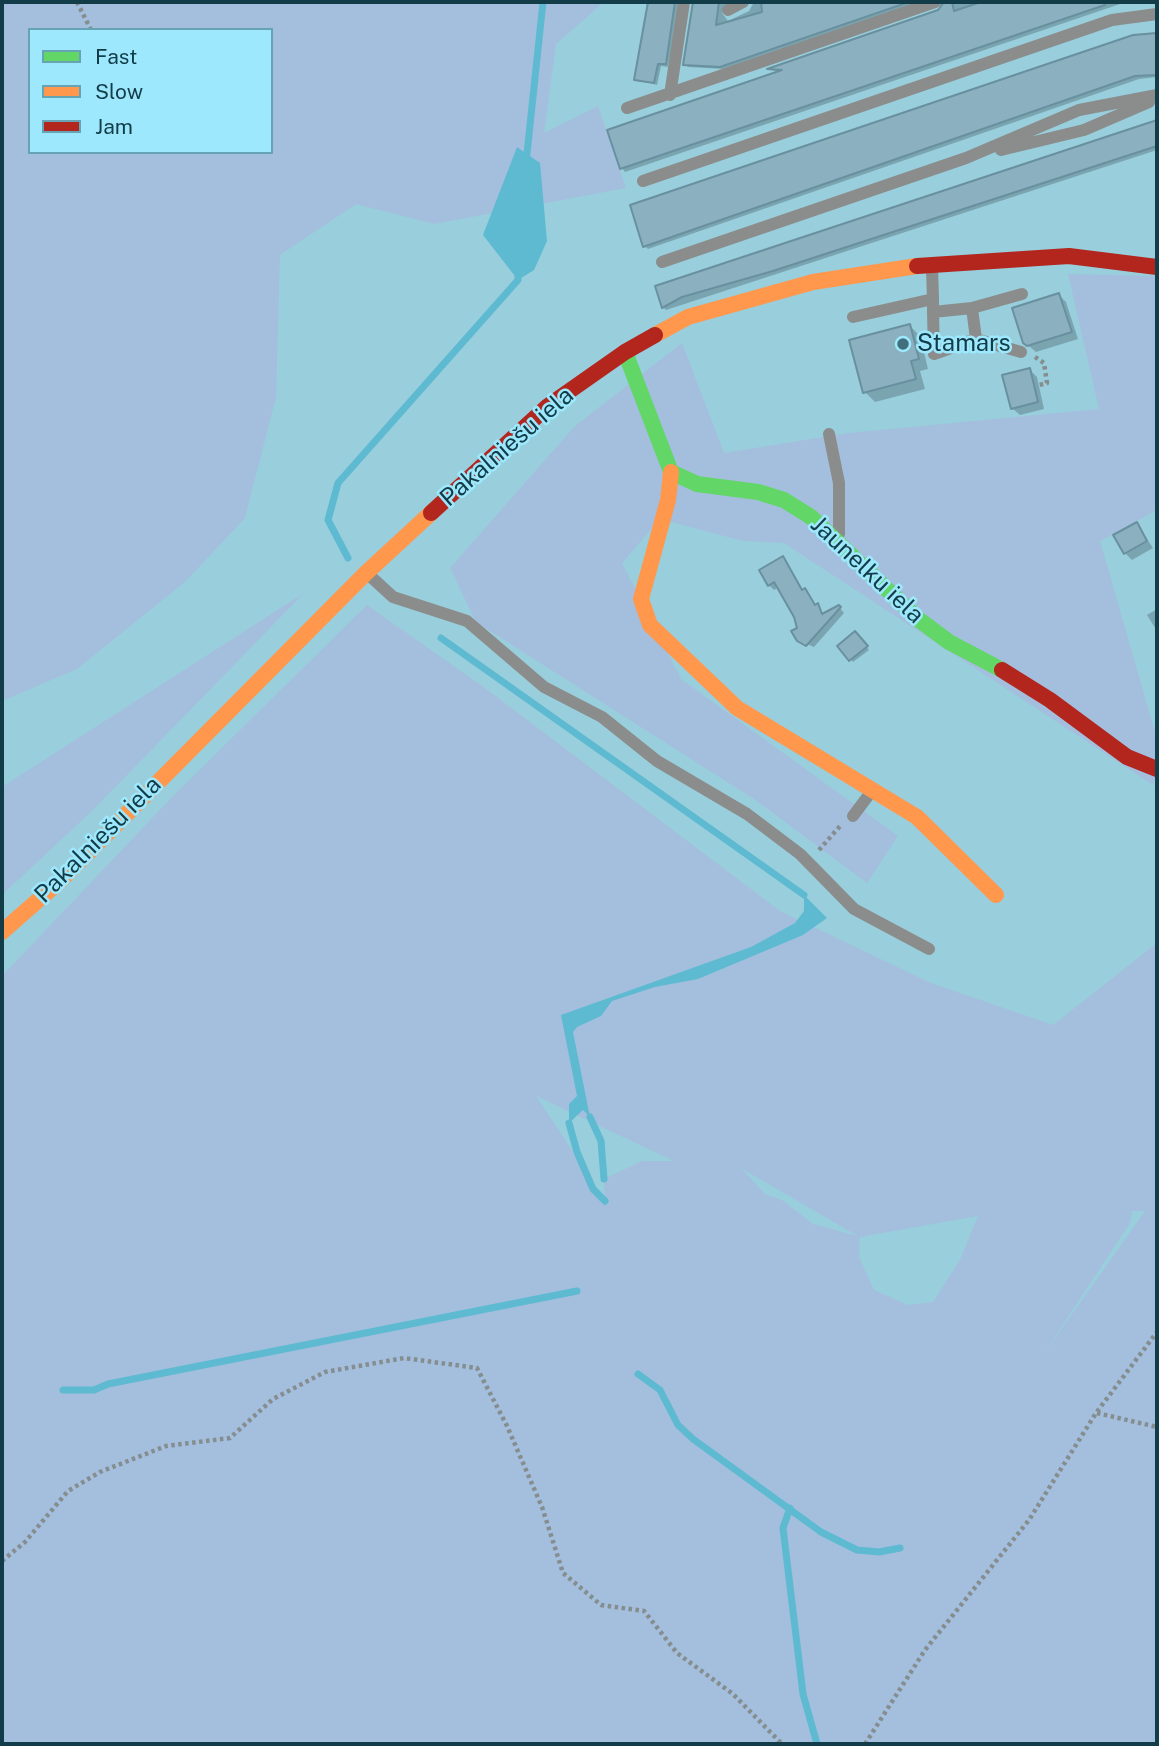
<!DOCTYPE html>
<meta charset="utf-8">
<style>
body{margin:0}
#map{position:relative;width:1159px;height:1746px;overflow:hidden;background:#99cedc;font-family:"Public Sans",sans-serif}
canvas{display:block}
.frame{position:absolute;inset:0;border:4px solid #123c47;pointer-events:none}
.legend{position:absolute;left:28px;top:28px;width:245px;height:126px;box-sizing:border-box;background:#9ee8fe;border:2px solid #66a3b5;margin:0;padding:9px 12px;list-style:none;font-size:21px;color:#123c47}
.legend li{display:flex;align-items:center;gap:14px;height:35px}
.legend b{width:35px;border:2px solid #66a3b5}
</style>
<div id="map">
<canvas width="1159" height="1746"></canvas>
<div class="frame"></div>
<ul class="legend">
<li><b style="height:9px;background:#63d668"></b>Fast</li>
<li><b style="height:9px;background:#ff974d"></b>Slow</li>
<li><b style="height:9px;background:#b3261e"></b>Jam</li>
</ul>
</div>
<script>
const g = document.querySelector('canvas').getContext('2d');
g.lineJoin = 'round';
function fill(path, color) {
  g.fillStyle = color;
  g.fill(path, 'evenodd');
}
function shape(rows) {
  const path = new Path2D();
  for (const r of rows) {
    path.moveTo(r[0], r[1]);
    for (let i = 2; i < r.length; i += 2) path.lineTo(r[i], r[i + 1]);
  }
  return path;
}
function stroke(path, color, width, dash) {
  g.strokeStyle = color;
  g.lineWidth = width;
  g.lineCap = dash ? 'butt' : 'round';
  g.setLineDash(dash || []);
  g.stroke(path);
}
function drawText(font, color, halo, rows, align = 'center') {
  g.font = font + ' "Public Sans",sans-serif';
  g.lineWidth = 5;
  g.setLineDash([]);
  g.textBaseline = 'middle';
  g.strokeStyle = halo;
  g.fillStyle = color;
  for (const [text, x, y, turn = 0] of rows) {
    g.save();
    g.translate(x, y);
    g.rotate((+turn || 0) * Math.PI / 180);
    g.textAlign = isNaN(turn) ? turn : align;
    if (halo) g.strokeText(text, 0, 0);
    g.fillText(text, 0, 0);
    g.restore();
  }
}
const green = shape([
 [2,2,604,2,556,44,544,133,598,106,626,188,434,224,356,204,280,255,276,397,245,518,186,581,77,669,2,701],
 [30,30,271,30,271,152,30,152],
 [1068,274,1157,276,1157,510,1100,541,1157,739,1157,773,1153,785,784,543,743,541,660,519,622,563,681,679,898,836,867,883,757,801,476,622,450,568,575,426,682,343,724,453,848,433,1099,409],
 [304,593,93,810,2,895,2,787],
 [367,605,485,688,780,911,931,983,1053,1025,1157,943,1157,1744,2,1744,2,976,176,793],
 [536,1096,674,1161,642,1161,604,1179,605,1200],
 [741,1168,856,1235,857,1236,813,1224,782,1200,765,1194],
 [1132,1211,1145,1211,1041,1358,1130,1223],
 [978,1216,960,1260,933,1302,908,1305,874,1290,859,1257,860,1237]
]);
const water = shape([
 [517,147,540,163,547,241,534,270,518,280,483,235],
 [804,895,827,918,803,935,698,979,655,987,612,1001,601,1016,577,1027,573,1032,590,1117,583,1110,569,1123,569,1104,577,1096,561,1015,751,947,795,923,804,911]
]);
const shadow = shape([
 [649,2,680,2,668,67,661,66,657,85,636,79],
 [694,2,733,2,722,13,728,21,749,11,754,2,920,2,724,69,688,67,685,64],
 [945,2,1126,2,625,172,622,168,781,72,770,70,939,12],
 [1157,35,1157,77,1139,79,648,249,645,246,1133,36],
 [1157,122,1157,150,666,310,663,307,657,287],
 [1059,295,1066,302,1078,339,1036,352,1024,342],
 [910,326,920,336,928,369,920,371,925,389,875,402,865,392],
 [1030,370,1037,377,1044,409,1020,415,1012,408],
 [1137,524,1153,548,1132,560,1125,553],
 [787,564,803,591,825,615,839,607,844,613,814,647,798,640,795,616,779,587,774,590,769,585],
 [1157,609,1157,631,1147,615],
 [855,633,869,650,853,662,839,646]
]);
const stream = shape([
 [526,163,543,2],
 [348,558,328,520,338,483,518,280,518,273],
 [441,638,804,895],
 [590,1117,601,1141,604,1179],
 [569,1123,577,1152,593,1189,605,1201],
 [638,1374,660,1390,678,1425,693,1439,821,1532,857,1550,879,1552,900,1548],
 [63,1390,94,1390,108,1384,577,1291],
 [790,1508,783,1528,803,1694,817,1744]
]);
const building = shape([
 [648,2,675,2,666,64,658,64,654,83,634,80,648,2],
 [693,2,719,2,716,25,762,12,761,2,909,2,720,67,683,65,693,2],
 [944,2,952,2,954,11,981,2,1104,2,1105,5,620,169,607,130,782,70,767,69,938,10,944,2],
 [1157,33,1157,75,1135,76,643,247,630,205,1133,35,1157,33],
 [1157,120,1157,146,773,271,682,297,662,308,655,286,1157,120],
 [1059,293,1072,332,1027,346,1023,343,1012,308,1059,293],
 [910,324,919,359,911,361,916,379,863,393,849,340,910,324],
 [1030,368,1038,402,1011,409,1002,375,1030,368],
 [1137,522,1147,541,1124,554,1113,535,1137,522],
 [783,556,802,590,805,588,815,605,818,603,822,614,839,605,841,607,806,646,797,641,791,631,797,628,794,617,774,582,768,586,759,570,783,556],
 [855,631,868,646,849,661,837,646,855,631]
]);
const path = shape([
 [77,2,91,30],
 [1035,357,1044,363,1047,383,1039,385],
 [819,850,841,825],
 [1097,1413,1157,1427],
 [2,1561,25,1542,68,1491,100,1472,166,1446,230,1438,273,1399,325,1372,404,1358,477,1368,507,1426,542,1507,563,1573,601,1605,644,1611,677,1653,733,1694,782,1744],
 [865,1744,925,1650,1029,1520,1096,1413,1157,1332]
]);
const lane = shape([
 [728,10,743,2],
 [670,95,684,2],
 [627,108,935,2],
 [1001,150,1084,130,1149,102],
 [643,181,1112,20,1157,14],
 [662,262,966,158,1079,110,1157,95],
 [933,299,933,312,934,354,976,339,972,308,933,312],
 [972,308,1022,294],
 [853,317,933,299,932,268],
 [976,339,1021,352],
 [829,434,839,483,839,534],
 [369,575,393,597,467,621,544,687,602,717,657,761,747,814,800,854,854,909,929,949],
 [853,816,871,792]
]);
const fast = shape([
 [625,352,671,472,697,484,758,492,784,500,811,517,918,619,949,642,1002,670]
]);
const slow = shape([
 [655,335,688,317,813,282,917,266],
 [671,472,668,500,641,599,650,625,737,708,917,817,996,895],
 [2,932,60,881,366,573,431,513]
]);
const jam = shape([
 [917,266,1069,256,1157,267],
 [431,513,548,406,625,352,655,335],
 [1002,670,1050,700,1127,757,1157,769]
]);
const markers = [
 [903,344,7,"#416f7b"]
];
const poiNames = [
 ["Stamars",917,344]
];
const streetNames = [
 ["Pakalniešu iela",507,447,-41],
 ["Jaunelku iela",867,570,43],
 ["Pakalniešu iela",98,840,-45]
];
fill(green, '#a3bfdd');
fill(water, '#5ebad1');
fill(shadow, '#0003');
stroke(stream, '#5ebad1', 7);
fill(building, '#8bb1c0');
stroke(building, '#69909e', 2);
stroke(path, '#858d8f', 4.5, [3.5, 3.5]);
stroke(lane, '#8b8d8c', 12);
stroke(fast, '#63d668', 16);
stroke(slow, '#ff974d', 16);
stroke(jam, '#b3261e', 16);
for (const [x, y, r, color] of markers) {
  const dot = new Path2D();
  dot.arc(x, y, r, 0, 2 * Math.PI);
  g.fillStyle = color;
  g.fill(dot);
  stroke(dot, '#9ee8fe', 2.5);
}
drawText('24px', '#123c47', '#9ee8fe', poiNames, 'left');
drawText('24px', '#123c47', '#9ee8fe', streetNames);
</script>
